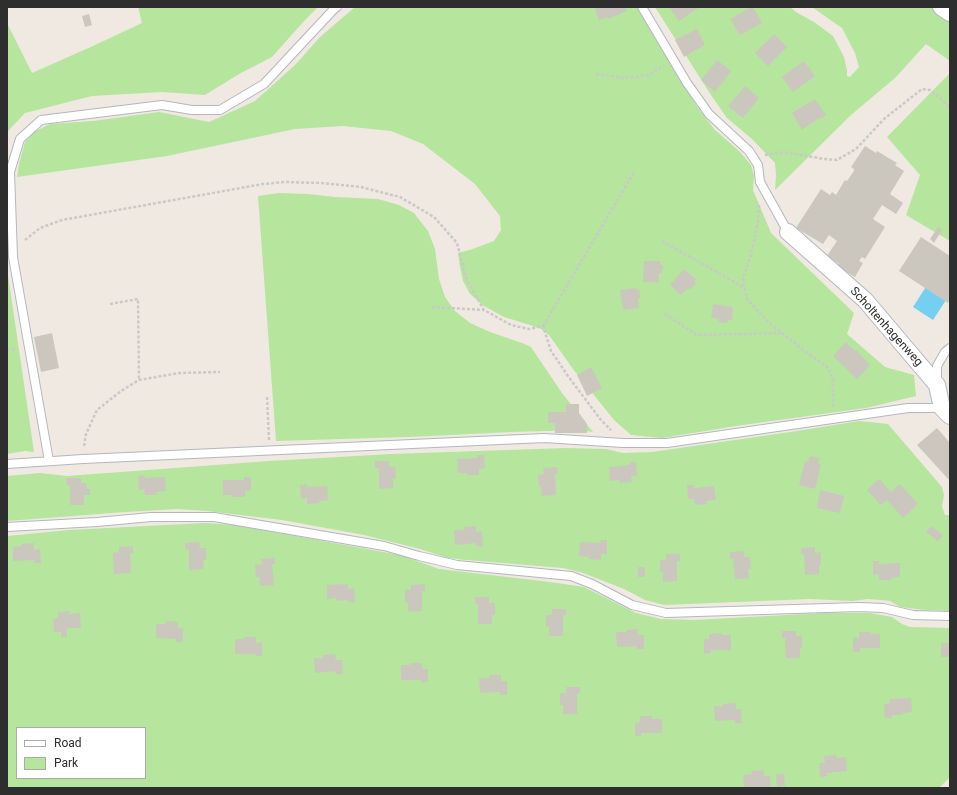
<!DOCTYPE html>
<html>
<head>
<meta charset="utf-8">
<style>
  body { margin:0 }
  #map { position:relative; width:957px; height:795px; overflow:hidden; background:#efe9e1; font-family:Roboto,sans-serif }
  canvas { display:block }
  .frame { position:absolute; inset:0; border:8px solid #2e2e2e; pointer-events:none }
  .legend { position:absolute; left:16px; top:727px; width:130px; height:52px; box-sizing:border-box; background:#fff; border:1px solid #ababab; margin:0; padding:5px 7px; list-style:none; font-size:12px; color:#2e2e2e }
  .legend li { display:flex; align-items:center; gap:8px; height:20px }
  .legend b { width:20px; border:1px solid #ababab }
</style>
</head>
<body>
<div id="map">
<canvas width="957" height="795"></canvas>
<div class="frame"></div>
<ul class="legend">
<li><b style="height:5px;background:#fff"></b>Road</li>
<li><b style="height:11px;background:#b6e59e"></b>Park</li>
</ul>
</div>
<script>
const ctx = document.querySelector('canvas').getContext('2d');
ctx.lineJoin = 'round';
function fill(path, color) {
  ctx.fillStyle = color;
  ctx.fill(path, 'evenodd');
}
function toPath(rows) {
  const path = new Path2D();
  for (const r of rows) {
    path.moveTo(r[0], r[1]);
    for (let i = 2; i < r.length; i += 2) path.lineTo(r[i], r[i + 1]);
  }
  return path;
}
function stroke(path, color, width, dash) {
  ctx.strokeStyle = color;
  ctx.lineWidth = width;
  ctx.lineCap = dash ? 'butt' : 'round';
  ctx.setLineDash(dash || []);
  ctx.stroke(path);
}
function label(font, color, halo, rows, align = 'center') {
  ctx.font = font + ' Roboto,sans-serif';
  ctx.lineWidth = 3;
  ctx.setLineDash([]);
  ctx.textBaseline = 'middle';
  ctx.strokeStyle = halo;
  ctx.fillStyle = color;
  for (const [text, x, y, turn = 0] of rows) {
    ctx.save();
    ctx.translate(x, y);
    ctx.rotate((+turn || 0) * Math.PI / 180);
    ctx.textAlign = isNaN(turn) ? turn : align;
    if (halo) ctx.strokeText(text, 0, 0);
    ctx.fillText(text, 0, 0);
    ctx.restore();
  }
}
fill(toPath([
  [138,7,318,7,305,20,272,57,239,74,205,95,162,92,92,96,25,113,9,130,7,134,7,23,32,73,93,46,142,23],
  [355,7,637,7,696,105,714,129,740,152,751,165,754,176,753,190,771,233,854,313,847,334,885,367,914,375,916,396,866,408,736,426,662,438,631,435,614,420,573,369,549,335,541,329,530,325,504,317,484,306,470,294,463,281,460,267,458,253,470,250,494,241,501,230,500,216,475,184,423,144,391,131,343,126,295,129,167,156,17,177,19,164,25,142,34,132,50,124,93,121,159,112,209,122,255,101,296,64,320,37],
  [655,7,790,7,796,12,814,22,833,36,844,57,847,70,847,76,850,77,859,67,855,53,842,28,812,7,933,7,950,18,950,61,926,44,895,78,851,115,775,190,776,175,775,163,752,139,727,118,711,95],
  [950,73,950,241,906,215,920,175,887,137],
  [279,193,308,194,335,197,378,199,399,205,414,213,428,231,435,249,439,279,445,297,455,311,470,323,490,332,522,343,531,347,562,393,593,432,579,430,511,432,408,437,276,441,258,196],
  [7,268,34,452,25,451,7,454],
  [859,421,888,424,942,487,944,495,942,506,945,515,950,515,950,611,925,610,900,607,890,601,881,600,868,599,852,601,810,599,664,605,645,600,624,589,583,573,563,568,466,560,448,558,420,549,364,535,282,520,207,511,177,509,126,512,7,521,7,476,40,473,67,476,269,461,391,454,566,448,606,449,623,453,652,452,797,431],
  [205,523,235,525,400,555,439,569,550,582,584,587,636,613,661,619,694,620,824,613,870,613,892,617,902,624,910,627,950,628,950,777,939,788,7,788,7,536,69,530],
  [17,728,145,728,145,778,17,778]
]), '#b6e59e');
fill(toPath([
  [938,268,950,294,933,320,913,307]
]), '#75cff0');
fill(toPath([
  [594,7,625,7,627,11,608,19,607,17,599,20],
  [669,7,700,7,679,21],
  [751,7,753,7,762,23,740,35,730,19],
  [89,14,92,25,85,27,82,16],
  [697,29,705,45,684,57,675,40],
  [774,34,787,47,768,66,755,53],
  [717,60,731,71,715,92,701,80],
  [804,61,815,76,793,92,782,77],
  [745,86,759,98,743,118,728,106],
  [815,99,826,115,820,119,819,118,802,130,792,113],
  [865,146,876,153,877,151,897,163,895,165,904,171,890,194,903,203,896,214,882,205,873,219,885,227,865,259,862,257,859,261,863,263,855,277,837,266,839,264,827,256,837,241,829,235,823,244,796,228,821,189,830,195,832,192,836,195,845,180,847,181,854,171,854,169,851,167],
  [938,227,942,230,934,243,930,239],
  [921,237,950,256,950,299,948,303,899,271],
  [644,261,660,261,660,265,663,265,662,274,659,273,659,282,643,282],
  [684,269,696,279,694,281,696,283,690,290,688,288,681,295,670,285],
  [636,288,636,290,639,289,640,298,638,299,639,308,623,310,620,290],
  [713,304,733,307,732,320,728,320,727,323,718,322,719,319,711,317],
  [52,333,59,368,41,372,34,337],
  [846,342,855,351,856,350,870,365,857,379,833,356],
  [591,367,602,388,587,396,577,375],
  [566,404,579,404,579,413,587,424,587,433,555,433,555,423,548,423,548,412,566,412],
  [937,428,950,443,950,481,917,445],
  [477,455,484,455,485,468,479,469,479,475,467,475,467,473,458,473,457,459,477,458],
  [810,456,820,458,818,464,821,465,815,489,799,485,805,461,808,461],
  [375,461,389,461,389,467,395,467,396,479,393,479,393,488,379,489,379,468,375,468],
  [630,462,636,462,637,476,631,476,632,482,620,483,619,480,610,481,609,467,630,465],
  [557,467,558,474,555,474,556,495,542,496,541,487,539,487,538,475,544,474,543,468],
  [144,475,145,478,165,477,166,491,157,492,157,495,145,495,144,489,139,490,138,476],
  [244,477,251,477,251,491,245,491,245,497,233,497,233,495,223,495,223,480,244,480],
  [66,478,81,478,81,483,86,483,87,489,90,489,90,495,84,495,84,505,70,505,70,485,67,485],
  [879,479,891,492,900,484,918,504,903,518,887,500,881,505,867,490],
  [307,484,307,487,327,486,328,500,319,501,319,503,307,504,307,498,301,499,300,485],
  [687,485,694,485,694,488,714,486,716,500,706,501,707,504,695,505,694,499,688,499],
  [820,490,844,496,840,513,817,508],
  [476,526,476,532,482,531,483,546,476,546,476,543,455,545,454,530,464,530,464,527],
  [931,526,943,535,938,541,926,532],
  [601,540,607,540,607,554,601,554,601,560,589,559,589,557,579,556,580,542,600,543],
  [199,542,200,548,206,548,206,560,203,560,204,569,189,570,189,549,186,550,185,543],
  [34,543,34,550,40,549,41,563,34,563,34,560,13,561,13,547,22,546,22,544],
  [133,546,133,553,130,553,131,573,114,574,113,553,119,552,119,547],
  [815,547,815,553,821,552,821,565,819,565,819,574,805,575,804,554,801,554,801,548],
  [744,551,744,557,750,557,751,569,748,569,749,578,735,579,733,559,730,559,730,552],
  [666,554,680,554,680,561,677,561,677,581,663,582,663,572,660,572,660,560,666,560],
  [275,558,275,564,272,564,274,585,260,586,259,577,256,577,255,565,262,564,261,559],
  [873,561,879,561,879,564,900,563,900,577,891,578,891,580,879,580,879,574,873,575],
  [638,567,645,567,645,577,638,577],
  [348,584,348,589,354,588,355,602,348,602,348,600,337,601,336,598,327,599,327,585],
  [425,584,425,591,422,591,422,611,408,612,408,602,405,602,405,590,411,590,411,585],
  [475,597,489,597,489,603,495,603,495,615,492,615,492,624,478,624,478,604,475,604],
  [552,609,566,609,566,615,563,615,563,636,549,636,549,627,546,627,546,615,552,615],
  [70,611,70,614,80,613,81,628,67,628,67,637,61,637,61,632,54,632,53,619,58,618,58,612],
  [166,621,178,622,178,628,183,628,183,642,176,642,176,639,156,638,156,624,166,624],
  [638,629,638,635,644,635,644,649,637,649,637,646,617,647,616,632,626,632,626,630],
  [782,631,796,631,796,636,802,636,802,648,800,648,800,658,786,658,785,638,782,638],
  [859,632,871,632,871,634,880,634,880,648,860,648,860,652,853,652,853,638,859,638],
  [721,633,722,635,731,635,731,650,711,650,711,653,704,654,704,639,709,639,709,634],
  [244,637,256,637,256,643,262,642,262,656,256,656,255,654,235,654,235,639,244,639],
  [941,643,950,643,950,657,941,657],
  [335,654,336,660,342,660,343,674,336,674,336,671,315,673,314,658,323,658,323,655],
  [410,663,422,663,422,669,428,669,428,682,421,682,421,680,401,680,401,665,410,665],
  [489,675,501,675,501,681,507,681,507,695,500,695,500,692,480,693,479,678,489,678],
  [566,687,580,687,580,693,577,693,577,714,563,714,563,705,560,705,560,693,566,693],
  [911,698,912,712,903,713,903,715,892,715,892,718,885,718,884,704,890,703,890,699],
  [736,703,736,709,741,709,742,723,735,723,735,720,715,721,714,706,723,706,723,704],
  [640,716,652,716,652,719,662,719,662,733,641,733,641,736,635,736,635,723,640,722],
  [836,755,837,758,846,757,847,771,827,773,827,776,820,777,819,763,825,763,824,756],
  [764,770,764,776,770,776,771,788,764,788,764,787,744,788,743,775,752,774,752,771],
  [776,774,784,774,785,786,777,787]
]), '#cbc7bf');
const lane = toPath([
  [642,7,687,83,709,114,749,151,758,165,760,182,788,232],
  [937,384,937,366,945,352,950,348],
  [49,461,13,257,10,172,20,139,41,120,162,105,192,110,220,110,264,84,334,9,337,7],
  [7,464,83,459,544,438,623,443,667,443,908,408,942,408],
  [7,527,97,522,151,517,214,517,384,546,419,556,457,565,571,576,592,584,632,605,666,613,859,607,883,608,913,615,950,616]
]);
const street = toPath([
  [941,7,950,13],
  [788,232,865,300,937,385,942,408,950,416]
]);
stroke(lane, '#b4b7c1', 10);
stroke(street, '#b4b7c1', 18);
stroke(toPath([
  [596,74,624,78,648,75,664,66],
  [765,155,784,152,824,159,837,160,856,149,884,119,922,89,930,90,941,99,950,108],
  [759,205,758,221,751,255,743,279,747,299,768,322,806,352,827,367,833,378,833,407],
  [25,240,40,228,62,220,263,184,285,182,321,183,361,187,400,197,434,217,457,243,466,278,484,310,511,325,529,329,543,326,551,351,568,376,601,420,611,430],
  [662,241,745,288],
  [110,304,138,299,139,380],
  [432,307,484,310],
  [665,314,697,335,781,333],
  [543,326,634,172],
  [7,350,16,349],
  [267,397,269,440],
  [84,446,86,434,97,410,121,391,139,380,179,373,220,372]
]), '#c9c9c9', 2.5, [3, 2]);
stroke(lane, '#fff', 8);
stroke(street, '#fff', 16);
label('12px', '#2e2e2e', '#fff', [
  ["Scholtenhagenweg",886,327,48]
]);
</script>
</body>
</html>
